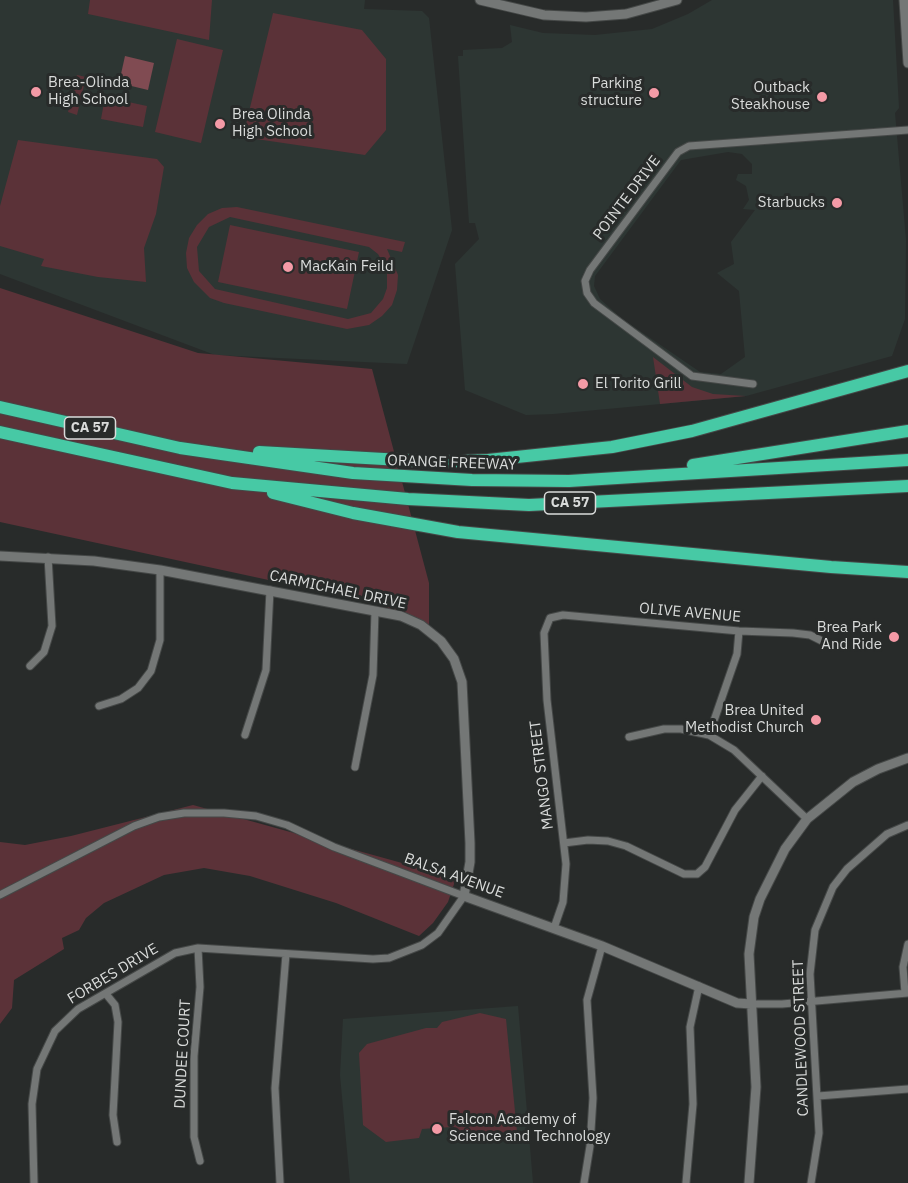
<!DOCTYPE html>
<html>
<head>
<meta charset="utf-8">
<style>
  body { margin:0 }
  canvas { display:block; background:#282b2a }
</style>
</head>
<body>
<canvas width="908" height="1183"></canvas>
<script>
const ctx = document.querySelector('canvas').getContext('2d');
ctx.lineJoin = 'round';
function fill(path, color) {
  ctx.fillStyle = color;
  ctx.fill(path, 'evenodd');
}
function toPath(rows) {
  const path = new Path2D();
  for (const r of rows) {
    path.moveTo(r[0], r[1]);
    for (let i = 2; i < r.length; i += 2) path.lineTo(r[i], r[i + 1]);
  }
  return path;
}
function stroke(path, color, width, dash) {
  ctx.strokeStyle = color;
  ctx.lineWidth = width;
  ctx.lineCap = dash ? 'butt' : 'round';
  ctx.setLineDash(dash || []);
  ctx.stroke(path);
}
function label(font, color, halo, rows, align = 'center') {
  ctx.font = font + ' "IBM Plex Sans",sans-serif';
  ctx.lineWidth = 6;
  ctx.setLineDash([]);
  ctx.textBaseline = 'middle';
  ctx.strokeStyle = halo;
  ctx.fillStyle = color;
  for (const [text, x, y, turn = 0] of rows) {
    ctx.save();
    ctx.translate(x, y);
    ctx.rotate((+turn || 0) * Math.PI / 180);
    ctx.textAlign = isNaN(turn) ? turn : align;
    if (halo) ctx.strokeText(text, 0, 0);
    ctx.fillText(text, 0, 0);
    ctx.restore();
  }
}
fill(toPath([
  [0,0,365,0,364,9,422,11,429,18,452,230,407,364,215,355,0,274],
  [712,0,893,0,899,108,895,113,906,240,905,319,892,356,746,396,553,414,526,415,465,390,455,264,479,239,475,223,469,223,458,56,463,56,463,50,502,48,512,42,510,25,543,33,595,35,652,29,688,14],
  [728,152,742,154,752,164,752,174,738,174,736,180,746,186,749,200,743,209,755,210,731,242,734,264,717,273,739,291,745,357,721,374,700,372,621,318,600,299,594,286,595,276,681,160],
  [518,1006,533,1183,350,1183,340,1075,343,1019]
]), '#2d3633');
fill(toPath([
  [90,0,212,0,209,40,88,14],
  [273,13,362,30,386,59,386,130,365,155,256,139,248,135,246,124],
  [177,39,223,50,201,143,155,132],
  [77,75,86,77,77,115,68,112],
  [105,97,147,106,143,127,101,119],
  [18,140,157,159,164,167,156,214,144,248,146,282,98,277,41,266,44,259,0,246,0,206],
  [237,207,405,242,402,252,387,249,398,275,397,290,392,305,382,316,369,325,347,329,224,303,210,298,194,282,187,268,186,253,189,238,197,225,208,214,222,208],
  [230,217,369,247,378,254,387,270,387,288,383,299,371,313,348,319,215,289,199,271,197,247,209,227],
  [230,225,359,252,347,309,218,282],
  [0,288,198,353,372,369,429,583,429,634,375,603,0,522],
  [653,357,692,387,713,394,746,396,660,404],
  [193,805,456,878,448,902,433,923,419,936,336,903,250,876,204,868,164,875,104,903,86,918,79,930,62,938,64,949,14,980,12,1008,0,1024,0,842,25,845,71,836],
  [480,1013,506,1019,517,1132,454,1134,452,1127,422,1129,419,1138,386,1142,363,1125,359,1053,367,1044,426,1028,437,1028,442,1022]
]), '#5b3238');
fill(toPath([
  [125,56,154,63,148,90,119,83]
]), '#804b52');
const street = toPath([
  [753,384,692,376,594,303,587,293,585,281,590,270,678,152,689,146,908,130],
  [30,666,44,652,52,626,48,557],
  [99,706,121,699,138,688,151,671,160,640,160,570],
  [245,735,266,670,270,590],
  [709,735,737,654,739,631],
  [629,737,664,729,681,729,709,735,734,750,807,819],
  [355,767,373,675,375,611],
  [564,843,588,840,608,841,626,846,684,874,697,874,705,867,735,810,762,776],
  [0,895,134,826,159,817,184,813,224,813,256,816,287,825,334,847,464,896,438,933,422,945,389,958,373,959,198,948,175,953,78,1009,55,1031,37,1069,32,1104,34,1183],
  [554,928,563,902,566,864,547,700,544,633,550,618,563,615,739,631,793,633,810,635,826,643],
  [198,948,200,987,194,1056,194,1137,200,1161],
  [905,993,903,967,908,944],
  [106,994,115,1005,118,1022,113,1115,117,1142],
  [751,1004,782,1004,908,993],
  [818,1096,908,1089],
  [280,1183,275,1088,286,954],
  [584,1183,590,1146,593,1098,587,1000,602,946],
  [686,1183,693,1104,690,1027,699,986],
  [811,1183,819,1133,810,974,815,930,833,887,847,869,887,834,908,825]
]);
const secondary = toPath([
  [480,0,544,15,586,17,626,14,677,0],
  [904,0,908,63],
  [0,556,94,561,160,570,401,616,421,625,441,641,454,659,462,682,470,843,470,862,464,896,602,946,737,1003,751,1004],
  [749,1183,756,1087,749,954,754,917,760,899,785,849,807,819,853,782,878,769,908,758]
]);
const highway = toPath([
  [0,407,180,448,353,473,472,480,569,481,908,460],
  [0,432,232,483,408,499,529,505,908,486],
  [259,452,437,462,488,460,612,447,692,431,908,371],
  [693,465,908,431],
  [273,493,353,513,458,532,831,567,908,572]
]);
stroke(street, '#454847', 9);
stroke(secondary, '#454847', 11);
stroke(highway, '#454847', 14);
stroke(street, '#747776', 7);
stroke(secondary, '#747776', 9);
stroke(highway, '#47c9a5', 12);
for (const [x, y, r, color] of [
  [36,92,6,"#f49aa6"],
  [654,93,6,"#f49aa6"],
  [822,97,6,"#f49aa6"],
  [220,124,6,"#f49aa6"],
  [837,203,6,"#f49aa6"],
  [288,267,6,"#f49aa6"],
  [583,384,6,"#f49aa6"],
  [894,637,6,"#f49aa6"],
  [816,720,6,"#f49aa6"],
  [437,1129,6,"#f49aa6"]
]) {
  const dot = new Path2D();
  dot.arc(x, y, r, 0, 2 * Math.PI);
  ctx.fillStyle = color;
  ctx.fill(dot);
  stroke(dot, '#282b2a', 2);
}
for (const [x, y, w] of [
  [90,428,51],
  [570,503,51]
]) {
  const box = new Path2D();
  box.roundRect(x - w / 2, y - 11, w, 22, 4.5);
  ctx.fillStyle = '#282b2a';
  ctx.fill(box);
  stroke(box, '#d9dbda', 1.5);
}
label('bold 14px', '#d9dbda', null, [
  ["CA 57",90,428],
  ["CA 57",570,503]
]);
label('15px', '#d9dbda', '#282b2a', [
  ["Brea-Olinda",48,83],
  ["High School",48,100],
  ["Parking",642,84,"right"],
  ["structure",642,101,"right"],
  ["Outback",810,88,"right"],
  ["Steakhouse",810,105,"right"],
  ["Brea Olinda",232,115],
  ["High School",232,132],
  ["Starbucks",825,203,"right"],
  ["MacKain Feild",300,267],
  ["El Torito Grill",595,384],
  ["Brea Park",882,628,"right"],
  ["And Ride",882,645,"right"],
  ["Brea United",804,711,"right"],
  ["Methodist Church",804,728,"right"],
  ["Falcon Academy of",449,1120],
  ["Science and Technology",449,1137]
], 'left');
label('15px', '#d9dbda', '#282b2a', [
  ["POINTE DRIVE",627,198,-53],
  ["ORANGE FREEWAY",452,463,2],
  ["CARMICHAEL DRIVE",338,590,12],
  ["OLIVE AVENUE",690,613,5],
  ["MANGO STREET",542,775,-97],
  ["BALSA AVENUE",454,876,20],
  ["FORBES DRIVE",113,974,-31],
  ["CANDLEWOOD STREET",801,1038,-92],
  ["DUNDEE COURT",183,1054,-87]
]);
</script>
</body>
</html>
